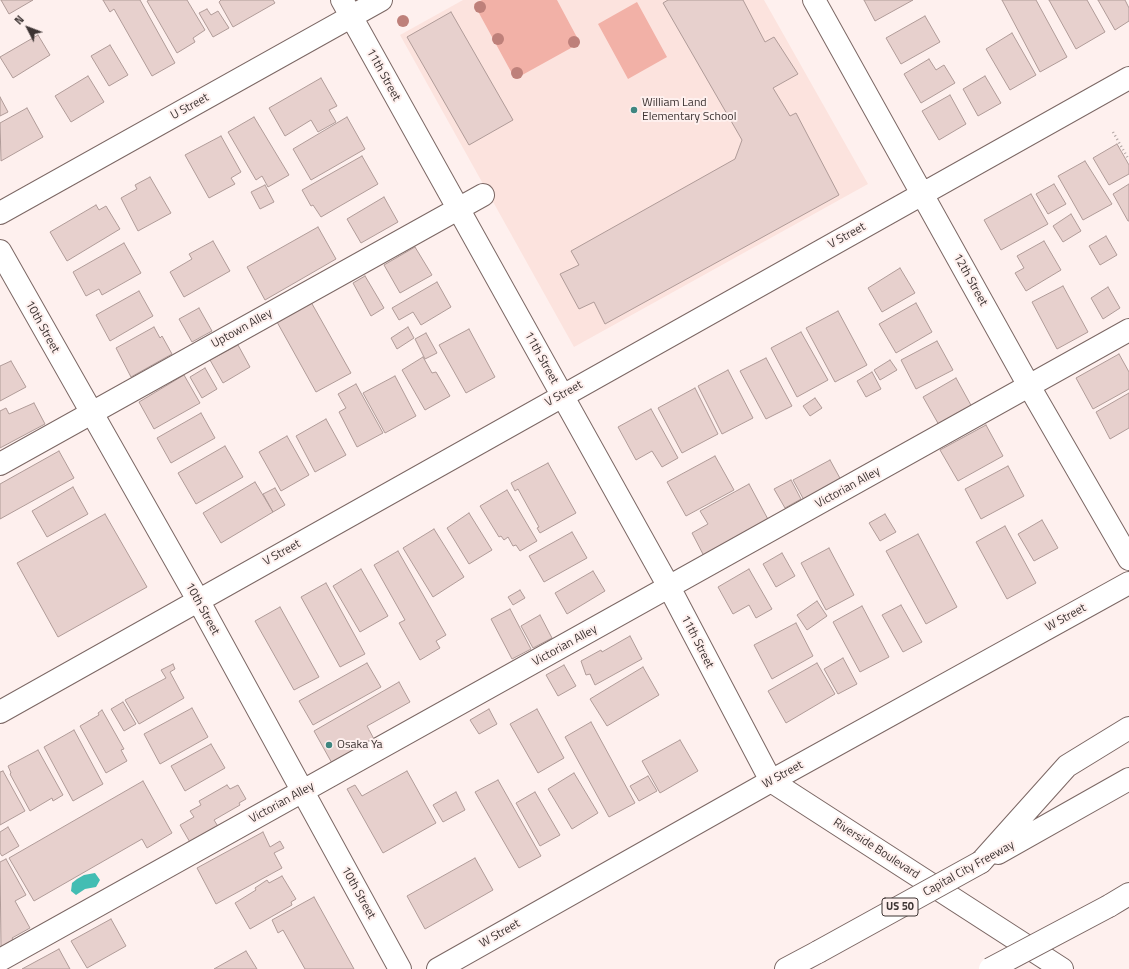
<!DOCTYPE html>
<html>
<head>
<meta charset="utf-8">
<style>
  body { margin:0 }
  #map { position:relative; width:1129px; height:969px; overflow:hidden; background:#fef0ee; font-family:"Titillium Web",sans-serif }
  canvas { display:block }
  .north { position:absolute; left:8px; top:8px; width:40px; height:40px; -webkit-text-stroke:3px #fef0ee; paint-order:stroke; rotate:312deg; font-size:11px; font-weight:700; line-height:16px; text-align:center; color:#3d3433 }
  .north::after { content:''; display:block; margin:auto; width:14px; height:18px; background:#3d3433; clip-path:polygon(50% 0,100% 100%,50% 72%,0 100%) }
</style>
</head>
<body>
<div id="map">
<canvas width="1129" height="969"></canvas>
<div class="north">N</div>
</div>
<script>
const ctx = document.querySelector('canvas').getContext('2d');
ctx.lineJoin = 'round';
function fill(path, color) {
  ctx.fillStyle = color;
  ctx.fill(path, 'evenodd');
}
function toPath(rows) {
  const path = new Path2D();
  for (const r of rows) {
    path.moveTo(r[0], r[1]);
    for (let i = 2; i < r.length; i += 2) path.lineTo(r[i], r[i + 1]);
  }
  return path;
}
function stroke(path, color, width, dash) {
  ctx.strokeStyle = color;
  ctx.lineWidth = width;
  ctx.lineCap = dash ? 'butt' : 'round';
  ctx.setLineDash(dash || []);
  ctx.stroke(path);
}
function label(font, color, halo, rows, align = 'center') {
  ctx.font = font + ' "Titillium Web",sans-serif';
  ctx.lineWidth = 4;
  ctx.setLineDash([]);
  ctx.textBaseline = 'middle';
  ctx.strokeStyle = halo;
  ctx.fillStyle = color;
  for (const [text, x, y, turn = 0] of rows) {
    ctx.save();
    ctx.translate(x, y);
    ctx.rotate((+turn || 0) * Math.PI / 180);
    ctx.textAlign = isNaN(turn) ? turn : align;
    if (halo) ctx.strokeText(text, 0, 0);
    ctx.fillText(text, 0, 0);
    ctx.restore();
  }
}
fill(toPath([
  [463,0,764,0,868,184,574,347,400,35]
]), '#fce3de');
fill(toPath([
  [482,0,557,0,580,43,515,79,474,4],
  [637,2,667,57,628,79,598,24]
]), '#f2b1a7');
fill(toPath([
  [95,873,100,880,96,887,85,889,76,895,71,891,72,883,77,879,84,875]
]), '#43bdb3');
const building = toPath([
  [1,0,33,0,9,14,1,0],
  [103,0,140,0,175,63,152,76,114,9,110,12,103,0],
  [149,0,187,0,205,30,193,38,195,42,177,53,147,1,149,0],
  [221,0,273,0,275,3,233,27,219,2,221,0],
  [668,0,743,0,765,42,774,37,798,74,773,88,790,116,796,113,839,195,605,324,594,302,579,309,560,274,579,265,571,251,735,159,742,140,663,3,668,0],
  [864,0,913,0,875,21,864,0],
  [1002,0,1036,0,1067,57,1040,72,1002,0],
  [1049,0,1087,0,1105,32,1076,49,1049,0],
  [1098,0,1125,0,1129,8,1129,21,1115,30,1098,0],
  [207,9,211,15,218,11,229,28,213,37,199,13,207,9],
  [451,12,513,120,469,145,407,37,451,12],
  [925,16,940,42,901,64,886,38,925,16],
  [1012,33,1036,75,1010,90,986,49,1012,33],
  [38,35,50,55,13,78,0,57,38,35],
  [110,45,128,75,109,86,91,56,110,45],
  [929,59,936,70,944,65,955,83,921,103,904,74,929,59],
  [88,76,104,102,71,122,55,96,88,76],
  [985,76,1001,103,978,116,963,89,985,76],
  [321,78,337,106,329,110,336,122,318,132,311,120,285,136,269,108,321,78],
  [950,95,966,124,939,140,922,111,950,95],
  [0,97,8,112,0,116,0,97],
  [27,108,43,137,1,161,0,123,27,108],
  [254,117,289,175,268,187,262,176,256,180,228,132,254,117],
  [347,117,365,149,311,180,293,149,347,117],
  [221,136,241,172,231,178,235,184,209,198,185,155,221,136],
  [1117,144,1129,165,1129,174,1109,185,1093,158,1117,144],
  [362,156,378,184,321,217,313,205,311,206,302,190,362,156],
  [1085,161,1112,204,1083,220,1058,176,1085,161],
  [150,177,171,213,138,231,121,198,137,189,135,185,150,177],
  [1054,184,1066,204,1048,214,1036,194,1054,184],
  [1129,184,1129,221,1128,221,1113,194,1129,184],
  [265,185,274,202,260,209,251,192,265,185],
  [1031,194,1048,224,1001,250,984,220,1031,194],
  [384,197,398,222,361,243,347,219,384,197],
  [96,205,99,210,106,206,120,229,67,261,50,232,96,205],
  [1071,214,1081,231,1063,242,1053,226,1071,214],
  [318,227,336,259,265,300,247,267,318,227],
  [1106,236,1117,255,1100,265,1089,246,1106,236],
  [213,241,230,271,184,297,170,272,192,259,189,254,213,241],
  [1044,241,1061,270,1026,291,1015,273,1024,268,1017,256,1044,241],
  [124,243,141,273,102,295,99,289,86,296,73,272,124,243],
  [415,247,432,275,400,293,384,265,415,247],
  [900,268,915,293,882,312,868,288,900,268],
  [365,276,384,308,371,316,353,283,365,276],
  [437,282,451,307,421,325,413,312,399,320,392,308,437,282],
  [1063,286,1088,332,1057,349,1032,302,1063,286],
  [1108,287,1120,308,1103,319,1091,298,1108,287],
  [139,291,153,316,110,341,96,315,139,291],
  [311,302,351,373,316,392,277,322,311,302],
  [916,303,932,332,896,353,879,324,916,303],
  [199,308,212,331,192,342,179,319,199,308],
  [838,311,867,365,835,382,806,328,838,311],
  [154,327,160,338,162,336,172,354,131,377,116,348,154,327],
  [408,327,414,338,397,349,391,338,408,327],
  [469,329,495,377,466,393,439,345,469,329],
  [801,332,828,380,797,397,771,348,801,332],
  [426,333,437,353,425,359,415,339,426,333],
  [937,341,953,370,916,389,901,360,937,341],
  [238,345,250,367,223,383,210,360,238,345],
  [1119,354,1129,372,1129,389,1093,409,1076,378,1119,354],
  [423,357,432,373,436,372,450,396,425,410,402,370,423,357],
  [766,358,792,406,766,419,740,371,766,358],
  [890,360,897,370,880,380,874,370,890,360],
  [11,361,26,387,0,401,0,366,11,361],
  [205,368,217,389,202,398,190,377,205,368],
  [728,370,753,418,722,434,698,386,728,370],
  [872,372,881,389,866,397,857,381,872,372],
  [184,375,200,403,154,429,139,402,184,375],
  [395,376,416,416,385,433,363,393,395,376],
  [956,378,972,407,939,425,923,397,956,378],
  [356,384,383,433,357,447,339,412,346,408,338,394,356,384],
  [695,388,718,434,682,453,658,408,695,388],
  [1129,393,1129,428,1110,439,1096,412,1129,393],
  [815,398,822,408,810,416,803,406,815,398],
  [34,403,45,424,0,448,0,411,6,408,9,414,34,403],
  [651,409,678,458,662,467,652,451,636,460,618,427,651,409],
  [201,413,215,438,171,463,157,438,201,413],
  [326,419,346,455,315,472,296,436,326,419],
  [986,425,1003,456,958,481,940,450,986,425],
  [287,436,309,475,281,491,259,452,287,436],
  [225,446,243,477,196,504,178,473,225,446],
  [59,451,74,478,0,519,0,484,59,451],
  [715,456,734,490,686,516,667,482,715,456],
  [830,460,841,480,804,500,793,480,830,460],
  [548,463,576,513,540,533,537,528,539,527,518,489,515,491,511,483,548,463],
  [1008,466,1024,496,981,519,965,489,1008,466],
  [791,480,801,499,785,508,774,489,791,480],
  [255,482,273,512,221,543,203,513,255,482],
  [749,484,770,523,705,558,692,533,708,524,700,511,749,484],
  [73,487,88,514,47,537,32,511,73,487],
  [275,488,285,505,273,512,263,494,275,488],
  [507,490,537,541,520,551,516,545,513,546,508,537,504,540,501,536,499,537,480,506,507,490],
  [469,513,492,550,469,564,447,528,469,513],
  [105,514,147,587,58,637,17,563,105,514],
  [885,514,896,532,880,541,869,523,885,514],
  [1042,520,1058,548,1034,561,1018,534,1042,520],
  [1005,526,1036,583,1007,599,976,542,1005,526],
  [434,529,464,577,433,597,403,548,434,529],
  [572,532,587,558,544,582,529,556,572,532],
  [918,534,957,607,926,624,886,551,918,534],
  [829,548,854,595,826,610,801,563,829,548],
  [398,551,446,635,436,641,440,648,420,660,399,623,405,620,374,565,398,551],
  [782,553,795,576,776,587,763,564,782,553],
  [361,569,388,616,360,632,333,586,361,569],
  [749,569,772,609,756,618,749,605,733,614,718,587,749,569],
  [593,571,605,591,567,614,555,593,593,571],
  [326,583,365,654,340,667,301,597,326,583],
  [520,590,525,598,513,605,508,597,520,590],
  [817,601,827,616,807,630,797,615,817,601],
  [901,605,922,642,903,652,882,615,901,605],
  [862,606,889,657,860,672,833,622,862,606],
  [280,607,319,677,294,690,255,621,280,607],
  [510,609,531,649,512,659,491,619,510,609],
  [540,615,552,638,533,648,521,626,540,615],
  [796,623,813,656,772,679,754,645,796,623],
  [630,636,642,659,595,685,590,674,586,675,581,661,601,650,602,652,630,636],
  [843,658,857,684,838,694,824,669,843,658],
  [367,663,381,687,313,725,299,701,367,663],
  [817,663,835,694,786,723,768,691,817,663],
  [173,664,175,669,170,672,184,698,139,724,125,700,166,678,161,670,173,664],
  [564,665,576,686,558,696,546,675,564,665],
  [643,667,659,695,607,726,590,699,643,667],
  [399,682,410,702,367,726,375,741,333,765,314,731,399,682],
  [123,702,136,724,124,731,111,709,123,702],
  [192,708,208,737,160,764,144,734,192,708],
  [489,709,497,724,479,734,470,720,489,709],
  [537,709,564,758,538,773,510,724,537,709],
  [102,710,124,749,121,750,127,761,106,773,80,726,99,715,98,713,102,710],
  [591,722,635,803,609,817,565,737,591,722],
  [74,730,103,784,73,801,44,747,74,730],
  [680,740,698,771,660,793,642,761,680,740],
  [211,744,225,768,185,791,171,766,211,744],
  [38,750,63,795,53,801,52,798,30,811,10,774,11,773,8,766,38,750],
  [3,771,25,811,0,825,0,772,3,771],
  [407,771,436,823,383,853,347,789,355,785,362,796,407,771],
  [574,773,598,813,572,829,548,789,574,773],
  [648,776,657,791,639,801,630,786,648,776],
  [498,780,541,856,519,868,475,792,498,780],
  [143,781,172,833,147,848,142,839,34,901,9,858,143,781],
  [227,785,230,789,238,785,246,799,239,803,240,805,214,820,219,828,191,844,180,825,194,817,190,811,201,805,199,801,227,785],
  [456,792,465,810,443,822,433,805,456,792],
  [535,792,560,835,540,846,516,803,535,792],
  [8,827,19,846,2,856,0,853,0,832,8,827],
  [263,832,270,847,280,841,284,848,274,853,282,868,216,904,197,868,263,832],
  [475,858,493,890,425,929,407,896,475,858],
  [6,859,26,895,15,901,30,928,12,938,14,941,1,948,0,862,6,859],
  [282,876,296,899,291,902,292,905,250,929,235,903,256,890,255,888,267,880,269,883,282,876],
  [314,897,354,969,305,969,283,930,278,933,272,920,314,897],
  [111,919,126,946,87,968,71,941,111,919],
  [59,949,70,969,22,969,59,949],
  [246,951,257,969,214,969,246,951]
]);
fill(building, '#e7d0cd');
stroke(building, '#b09b98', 1);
const minor = toPath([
  [342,0,669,587,771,781,1062,969],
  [814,0,1029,386,1129,559],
  [0,213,381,0],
  [0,251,198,600,400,969],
  [0,464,483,195],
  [0,712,1129,78],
  [0,960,1129,330]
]);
const major = toPath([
  [438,969,771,781,1129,583]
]);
const highway = toPath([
  [998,853,1129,779],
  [981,862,1067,766,1129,728],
  [1109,906,1129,894],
  [786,969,818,952]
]);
stroke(minor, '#7b6764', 24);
stroke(major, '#7b6764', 24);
stroke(highway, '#7b6764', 24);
stroke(toPath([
  [1113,132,1129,160]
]), '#b1a5a3', 2.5, [1, 3]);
stroke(minor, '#fff', 22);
stroke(major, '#fff', 22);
stroke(highway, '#fff', 22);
const highwayBridge = toPath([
  [818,952,981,862],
  [990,969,1109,906]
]);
stroke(highwayBridge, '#7b6764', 24, []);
stroke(highwayBridge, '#fff', 22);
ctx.fillStyle = '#be807a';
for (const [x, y] of [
  [480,7],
  [403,21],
  [498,39],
  [574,42],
  [517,73]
]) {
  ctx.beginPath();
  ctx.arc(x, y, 6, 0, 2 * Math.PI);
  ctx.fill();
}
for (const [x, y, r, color] of [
  [634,110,4,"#3f8680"],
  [329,745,4,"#3f8680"]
]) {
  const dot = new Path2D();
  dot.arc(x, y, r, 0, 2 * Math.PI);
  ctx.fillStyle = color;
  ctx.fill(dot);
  stroke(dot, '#fef0ee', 1.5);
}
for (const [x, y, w] of [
  [900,907,36]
]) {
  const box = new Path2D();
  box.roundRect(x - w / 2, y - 9, w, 18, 3);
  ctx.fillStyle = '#fef0ee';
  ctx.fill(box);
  stroke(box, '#3d3433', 1);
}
label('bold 11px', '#3d3433', null, [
  ["US 50",900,907]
]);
label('12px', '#3d3433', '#fef0ee', [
  ["11th Street",383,75,61],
  ["U Street",190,107,-29],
  ["V Street",847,236,-29],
  ["12th Street",970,280,61],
  ["10th Street",42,327,61],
  ["Uptown Alley",242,329,-29],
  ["11th Street",541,358,61],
  ["V Street",564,394,-29],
  ["Victorian Alley",848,488,-29],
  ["V Street",282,553,-29],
  ["10th Street",202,609,61],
  ["W Street",1066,618,-29],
  ["11th Street",697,642,63],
  ["Victorian Alley",565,646,-29],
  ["W Street",783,775,-29],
  ["Victorian Alley",282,803,-29],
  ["Riverside Boulevard",876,849,33],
  ["Capital City Freeway",969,869,-29],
  ["10th Street",358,893,61],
  ["W Street",500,934,-30]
]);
label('12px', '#3d3433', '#fef0ee', [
  ["William Land",642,103],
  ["Elementary School",642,117],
  ["Osaka Ya",337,745]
], 'left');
</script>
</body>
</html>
